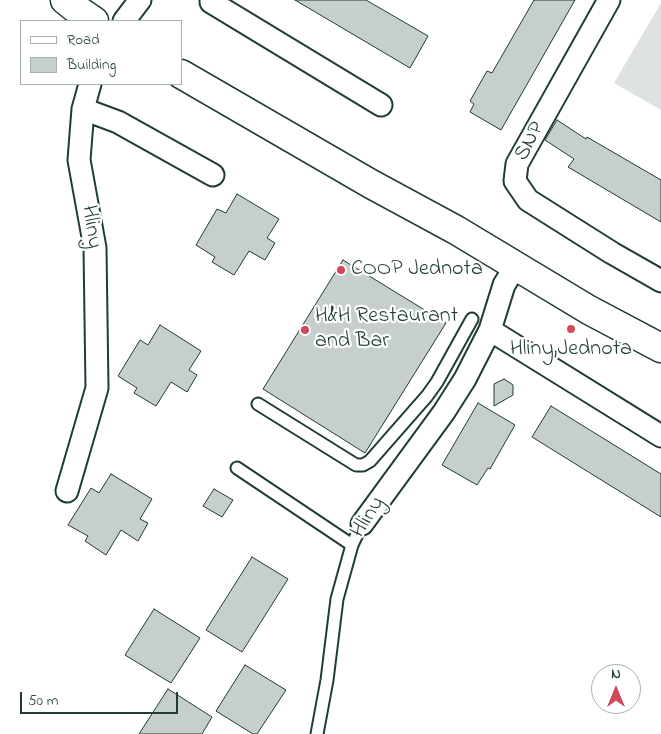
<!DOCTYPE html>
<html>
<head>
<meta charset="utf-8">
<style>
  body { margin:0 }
  #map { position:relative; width:661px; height:734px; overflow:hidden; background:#fff; font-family:"Indie Flower",sans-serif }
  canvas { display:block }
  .legend { position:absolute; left:20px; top:20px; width:162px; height:65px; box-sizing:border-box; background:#fff; border:1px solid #a5b1ae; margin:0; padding:6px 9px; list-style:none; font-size:15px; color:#1f3d34 }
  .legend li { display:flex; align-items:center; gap:10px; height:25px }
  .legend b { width:25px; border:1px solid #a5b1ae }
  .north { position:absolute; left:591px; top:664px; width:50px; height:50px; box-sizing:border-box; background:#fff; border:1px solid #a5b1ae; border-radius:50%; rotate:0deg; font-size:14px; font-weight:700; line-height:20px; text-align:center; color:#1f3d34 }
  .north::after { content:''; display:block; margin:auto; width:18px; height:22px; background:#d1495b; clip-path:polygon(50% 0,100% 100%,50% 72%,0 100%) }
  .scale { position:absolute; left:20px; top:692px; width:158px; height:22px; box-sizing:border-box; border:2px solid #1f3d34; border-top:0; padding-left:6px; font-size:15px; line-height:18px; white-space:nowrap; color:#1f3d34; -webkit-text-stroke:4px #fff; paint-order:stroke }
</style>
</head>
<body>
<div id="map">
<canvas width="661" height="734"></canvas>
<ul class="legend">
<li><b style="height:6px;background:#fff"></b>Road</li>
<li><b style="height:14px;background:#c7cfcc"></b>Building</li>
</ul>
<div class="north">N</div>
<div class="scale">50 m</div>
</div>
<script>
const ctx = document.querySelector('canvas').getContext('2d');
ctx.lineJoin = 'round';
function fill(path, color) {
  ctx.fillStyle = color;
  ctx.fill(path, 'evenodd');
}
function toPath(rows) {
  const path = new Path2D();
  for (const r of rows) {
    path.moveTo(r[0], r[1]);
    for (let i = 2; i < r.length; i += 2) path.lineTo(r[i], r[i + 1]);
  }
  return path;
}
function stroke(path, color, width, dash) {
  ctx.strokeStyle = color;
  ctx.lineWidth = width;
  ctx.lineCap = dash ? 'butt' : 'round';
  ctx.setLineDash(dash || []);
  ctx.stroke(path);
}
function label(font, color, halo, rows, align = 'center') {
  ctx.font = font + ' "Indie Flower",sans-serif';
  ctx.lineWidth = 4.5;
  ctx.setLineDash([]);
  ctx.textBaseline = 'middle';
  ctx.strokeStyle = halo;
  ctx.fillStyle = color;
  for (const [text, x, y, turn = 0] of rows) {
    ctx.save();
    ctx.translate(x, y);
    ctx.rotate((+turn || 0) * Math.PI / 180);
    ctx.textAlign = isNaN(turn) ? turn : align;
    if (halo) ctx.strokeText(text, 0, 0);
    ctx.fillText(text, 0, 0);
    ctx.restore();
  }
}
fill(toPath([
  [661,3,661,110,614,83]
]), '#dee3e2');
const building = toPath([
  [295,0,366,0,428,36,410,68,295,0],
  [534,0,575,0,501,130,470,112,474,104,470,101,487,71,492,73,534,0],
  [557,120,586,139,587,137,661,180,661,222,568,167,574,159,545,140,557,120],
  [237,194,279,219,267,238,275,243,265,260,249,251,234,275,212,262,215,257,196,245,217,209,226,213,237,194],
  [343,260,446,323,365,453,263,389,343,260],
  [160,325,201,351,189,370,197,375,187,392,171,382,156,406,134,393,137,388,118,376,140,340,148,345,160,325],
  [504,379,513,385,513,395,494,406,494,384,504,379],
  [478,403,515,425,490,469,488,468,477,485,442,465,478,403],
  [551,406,661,474,661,517,532,437,551,406],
  [111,474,152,499,140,519,148,523,138,541,121,530,106,555,85,541,88,536,68,525,91,488,99,493,111,474],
  [214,489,233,500,222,517,203,506,214,489],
  [252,557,288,579,242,652,206,630,252,557],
  [154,609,200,638,171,683,125,655,154,609],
  [245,665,286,690,257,734,253,734,216,711,245,665],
  [168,689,212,717,202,734,139,734,168,689]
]);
fill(building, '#c7cfcc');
stroke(building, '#1f3d34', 1);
const service = toPath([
  [258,404,356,465,363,465,370,461,427,396,437,382,472,319],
  [237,468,352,545],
  [317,734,327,680,337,599,352,545,362,524]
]);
const minor = toPath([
  [211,0,211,2,381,105],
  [609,0,517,164,515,181,528,200,612,253,661,281],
  [124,21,140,0],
  [83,109,118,122,213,175],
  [516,265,504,285,490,330,661,436],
  [67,491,97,388,95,248,79,160,83,109,90,84],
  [362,524,444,412,465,379,490,330]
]);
const secondary = toPath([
  [65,0,75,8,94,21],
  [181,74,371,184,456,230,589,310,661,348]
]);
stroke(service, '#1f3d34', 15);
stroke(minor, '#1f3d34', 25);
stroke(secondary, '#1f3d34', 31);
stroke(service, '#fff', 11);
stroke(minor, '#fff', 21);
stroke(secondary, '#fff', 28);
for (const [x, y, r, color] of [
  [341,270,5,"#d1495b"],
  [571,329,5,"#d1495b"],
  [305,330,5,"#d1495b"]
]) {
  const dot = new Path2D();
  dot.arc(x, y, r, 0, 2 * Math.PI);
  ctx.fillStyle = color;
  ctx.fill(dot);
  stroke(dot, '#fff', 2);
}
label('22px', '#1f3d34', '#fff', [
  ["SNP",531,142,-62],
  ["Hliny",90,227,82],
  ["Hliny",369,518,-58]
]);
label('22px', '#1f3d34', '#fff', [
  ["COOP Jednota",351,270],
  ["H&H Restaurant",315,317],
  ["and Bar",315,342],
  ["Hliny,Jednota",571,350,"center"]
], 'left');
</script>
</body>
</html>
